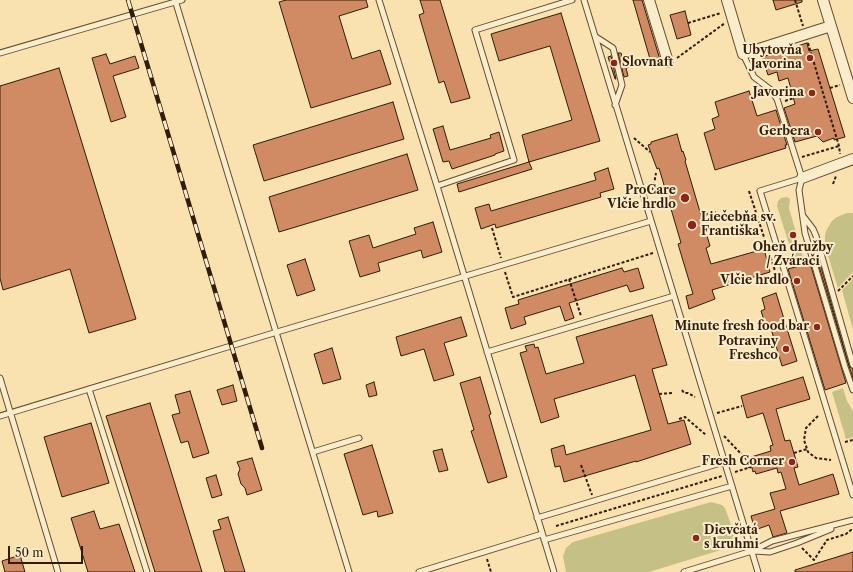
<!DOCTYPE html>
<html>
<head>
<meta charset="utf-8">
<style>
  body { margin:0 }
  #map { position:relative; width:853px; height:572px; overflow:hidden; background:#f9e1b0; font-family:"Libre Caslon Text",serif }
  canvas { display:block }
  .scale { position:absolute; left:8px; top:546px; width:75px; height:18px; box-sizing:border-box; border:2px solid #311c05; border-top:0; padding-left:5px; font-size:12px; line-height:14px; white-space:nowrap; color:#311c05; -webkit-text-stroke:3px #fbeccc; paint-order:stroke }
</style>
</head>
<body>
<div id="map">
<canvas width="853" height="572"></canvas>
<div class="scale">50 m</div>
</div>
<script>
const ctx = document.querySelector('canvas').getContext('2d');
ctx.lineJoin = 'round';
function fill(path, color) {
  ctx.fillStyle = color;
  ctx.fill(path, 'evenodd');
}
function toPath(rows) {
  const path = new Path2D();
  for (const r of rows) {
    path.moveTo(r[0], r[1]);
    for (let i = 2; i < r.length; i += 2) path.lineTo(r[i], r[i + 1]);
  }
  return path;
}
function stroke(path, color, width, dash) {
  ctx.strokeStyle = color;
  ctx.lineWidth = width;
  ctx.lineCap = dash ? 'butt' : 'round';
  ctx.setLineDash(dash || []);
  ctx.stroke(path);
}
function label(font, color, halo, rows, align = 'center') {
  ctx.font = font + ' "Libre Caslon Text",serif';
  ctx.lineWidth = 4;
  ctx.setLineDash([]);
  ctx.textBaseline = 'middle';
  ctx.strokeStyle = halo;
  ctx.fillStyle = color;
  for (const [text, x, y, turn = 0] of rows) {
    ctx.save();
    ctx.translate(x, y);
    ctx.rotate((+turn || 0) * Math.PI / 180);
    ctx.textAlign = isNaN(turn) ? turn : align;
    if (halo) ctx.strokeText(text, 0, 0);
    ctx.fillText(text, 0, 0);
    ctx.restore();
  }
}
fill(toPath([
  [787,197,790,199,789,208,804,261,795,263,777,206,778,201,781,198],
  [847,213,853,213,853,272,838,288,825,246,825,235,827,229,832,221,837,217],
  [853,279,853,330,842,290],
  [843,388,847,401,853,411,853,437,846,439,832,392],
  [711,502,722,505,725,508,734,533,733,539,727,547,724,549,649,572,566,572,563,556,566,548,573,542]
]), '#c5c186');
const building = toPath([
  [286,0,366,0,368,7,339,16,352,59,380,50,391,84,311,108,279,2,286,0],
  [420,0,440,0,470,98,451,103,444,81,439,83,419,15,424,13,420,0],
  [633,0,642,0,661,63,654,66,650,59,633,0],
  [773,0,802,0,802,2,776,10,773,0],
  [685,11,691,35,677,39,670,15,685,11],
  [561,13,600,141,529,162,522,135,572,120,550,46,499,61,491,34,561,13],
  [807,43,809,51,818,49,845,137,834,140,834,138,823,142,817,136,795,142,784,108,795,104,788,78,779,81,777,72,768,75,762,57,807,43],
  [618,53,621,53,623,59,631,57,634,66,626,68,628,76,624,77,618,53],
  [106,54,110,64,135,56,139,68,113,76,126,117,111,122,92,58,106,54],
  [611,56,616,79,615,79,608,57,611,56],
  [59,68,136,319,89,333,70,269,3,290,0,278,0,86,59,68],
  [749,91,757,116,776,110,787,145,785,145,786,148,715,170,704,133,715,129,712,119,719,116,715,102,749,91],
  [393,102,404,139,264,181,253,145,393,102],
  [443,126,450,150,491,138,490,135,499,132,504,151,495,154,495,155,452,169,449,161,443,162,433,129,443,126],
  [677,134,682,152,683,151,686,160,685,161,710,246,706,248,711,264,764,249,770,272,712,290,715,299,689,309,686,296,693,294,678,244,681,243,659,168,657,169,648,145,651,144,651,142,677,134],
  [407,154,418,190,279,232,269,197,407,154],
  [529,162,532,169,459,192,457,184,529,162],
  [608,168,614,189,600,193,601,197,496,228,495,224,481,229,475,208,489,204,491,211,596,180,594,173,608,168],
  [433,222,442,252,423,258,421,250,378,263,380,271,360,277,349,241,369,235,373,248,416,234,414,228,433,222],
  [305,259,315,290,297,296,287,265,305,259],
  [817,260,819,260,849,366,853,369,853,378,849,366,817,260],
  [810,263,846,383,825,390,788,269,810,263],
  [622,268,624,272,638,268,644,288,630,292,627,285,569,303,574,318,565,321,560,306,524,317,526,324,511,329,505,308,519,304,518,300,622,268],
  [776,293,797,361,782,366,769,322,765,323,761,311,765,309,762,298,776,293],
  [652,315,667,365,652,369,668,424,684,420,691,444,636,462,636,461,564,482,560,466,555,467,551,449,564,445,566,455,651,430,635,375,554,399,559,417,541,423,520,353,527,351,525,346,534,344,535,348,538,347,546,374,584,363,576,337,652,315],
  [461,317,467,336,444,343,454,375,434,381,424,349,401,356,396,337,461,317],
  [332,348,341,379,323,384,314,354,332,348],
  [480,377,491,414,489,415,507,477,488,483,471,431,474,430,460,383,480,377],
  [803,377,810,399,776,409,785,441,790,440,798,467,794,468,799,485,833,474,839,494,780,511,787,533,773,537,769,525,755,530,751,516,775,509,770,493,786,489,781,472,778,473,777,468,756,474,755,471,753,472,750,461,752,461,751,457,771,451,770,446,773,445,763,413,747,418,741,396,803,377],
  [374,382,377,395,369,397,366,385,374,382],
  [233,385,237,401,222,405,217,390,233,385],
  [190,391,209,453,193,458,188,441,181,443,172,415,180,413,175,395,190,391],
  [150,403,202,572,155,572,106,416,150,403],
  [91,423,109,483,62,497,44,437,91,423],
  [372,445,393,513,378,517,377,511,363,515,344,454,372,445],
  [442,449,448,470,439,472,433,451,442,449],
  [252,458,262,490,247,495,245,488,241,484,238,474,240,469,237,462,252,458],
  [216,475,222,495,212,498,206,478,216,475],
  [94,511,100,529,119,524,135,572,88,572,71,518,94,511],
  [228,517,245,572,225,572,213,531,221,529,218,520,228,517],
  [853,552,853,572,795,572,795,570,853,552],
  [20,555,25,572,5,572,2,561,20,555]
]);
fill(building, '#d08b64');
stroke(building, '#311c05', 1);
const service = toPath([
  [175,0,349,572],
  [379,0,437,186,554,572],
  [584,0,758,572],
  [596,37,613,48,622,85,615,105],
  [0,53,182,0],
  [743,54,754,77,771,90,777,99,802,178],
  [802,178,760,191,853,495],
  [802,178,799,190,805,233,845,367,853,390],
  [437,186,514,160,475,30,572,0],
  [803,216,813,229,816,236,853,365],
  [487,352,674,296],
  [0,378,58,572],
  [89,389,147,572],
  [0,416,277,332,651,221],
  [313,452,359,438],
  [537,518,724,462],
  [544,540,732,486],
  [753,551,770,552,797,543,831,529],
  [419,572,542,534],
  [684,572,752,551,772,541,853,520]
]);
const minor = toPath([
  [649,0,668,62],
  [727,0,743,54,831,26],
  [823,0,853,98],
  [802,178,853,159]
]);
stroke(service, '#634d30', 7);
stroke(minor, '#634d30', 12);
stroke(toPath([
  [795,0,803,26],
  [688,23,721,13],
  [808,43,839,146,840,154],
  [677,58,725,23],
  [830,88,840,85],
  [785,101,794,98],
  [634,138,650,152],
  [802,157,839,146],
  [833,184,836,176],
  [749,191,777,277],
  [652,195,656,173],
  [701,216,716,212],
  [492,228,501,258],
  [505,272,513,297,653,253],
  [569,279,581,316],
  [838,291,853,276],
  [682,390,684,393,688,393,695,397],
  [659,394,672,393],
  [717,413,742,406],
  [818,416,806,428,804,440,808,452,816,458,831,460],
  [679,419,685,417,706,435],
  [724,436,747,460,749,468],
  [845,442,853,440],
  [794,453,807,449],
  [581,465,592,495],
  [735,472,751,467],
  [556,526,722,476],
  [802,548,814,560,827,540,846,534,851,530,853,531],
  [487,559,491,572]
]), '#311c05', 2, [3, 2]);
stroke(service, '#fbeccc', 5);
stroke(minor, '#fbeccc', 10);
const rail = toPath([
  [128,0,262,448]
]);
stroke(rail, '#311c05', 4.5);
stroke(rail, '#fbeccc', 3, [9]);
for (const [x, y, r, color] of [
  [810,58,4,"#8f2418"],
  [614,63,4,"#8f2418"],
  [812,93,4,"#8f2418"],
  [818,132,4,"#8f2418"],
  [685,198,5,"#8f2418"],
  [692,225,5,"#8f2418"],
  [793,235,4,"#8f2418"],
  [797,281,4,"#8f2418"],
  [817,327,4,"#8f2418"],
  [786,349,4,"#8f2418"],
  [792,462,4,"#8f2418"],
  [696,538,4,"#8f2418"]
]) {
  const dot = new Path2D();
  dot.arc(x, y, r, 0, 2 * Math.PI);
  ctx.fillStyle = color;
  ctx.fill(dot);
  stroke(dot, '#fbeccc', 1.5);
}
label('bold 12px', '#311c05', '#fbeccc', [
  ["Ubytovňa",802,51],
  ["Javorina",802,65],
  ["Slovnaft",622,63,"left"],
  ["Javorina",804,93],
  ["Gerbera",810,132],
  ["ProCare",676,191],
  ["Vlčie hrdlo",676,205],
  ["Liečebňa sv.",701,218,"left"],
  ["Františka",701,232,"left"],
  ["Oheň družby",793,248,"center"],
  ["/ Zvárači",793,262,"center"],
  ["Vlčie hrdlo",789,281],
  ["Minute fresh food bar",809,327],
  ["Potraviny",778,342],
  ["Freshco",778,356],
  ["Fresh Corner",784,462],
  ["Dievčatá",704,531,"left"],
  ["s kruhmi",704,545,"left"]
], 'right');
</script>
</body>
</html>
